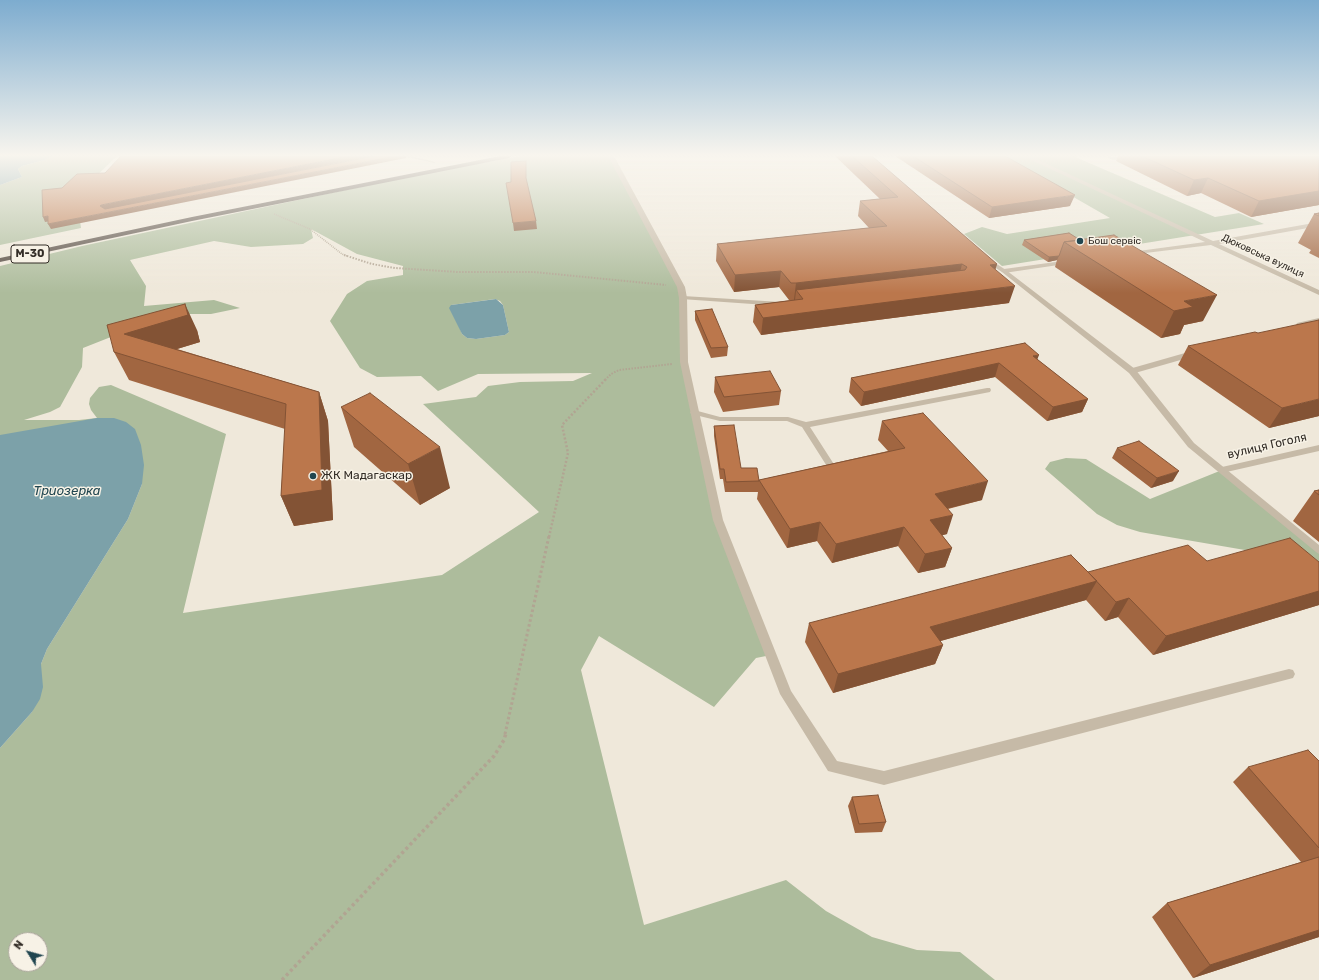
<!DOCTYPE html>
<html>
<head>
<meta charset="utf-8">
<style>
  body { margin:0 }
  #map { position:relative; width:1319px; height:980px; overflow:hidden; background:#efe8da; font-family:Rubik,sans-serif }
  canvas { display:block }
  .north { position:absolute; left:8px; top:932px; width:40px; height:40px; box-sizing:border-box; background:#f7f2e6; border:1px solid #a9a39a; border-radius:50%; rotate:307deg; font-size:11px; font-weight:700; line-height:16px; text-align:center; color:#332d27 }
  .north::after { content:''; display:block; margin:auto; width:14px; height:18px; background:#214650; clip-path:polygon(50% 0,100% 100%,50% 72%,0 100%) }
</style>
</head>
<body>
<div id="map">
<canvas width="1319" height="980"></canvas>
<div class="north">N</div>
</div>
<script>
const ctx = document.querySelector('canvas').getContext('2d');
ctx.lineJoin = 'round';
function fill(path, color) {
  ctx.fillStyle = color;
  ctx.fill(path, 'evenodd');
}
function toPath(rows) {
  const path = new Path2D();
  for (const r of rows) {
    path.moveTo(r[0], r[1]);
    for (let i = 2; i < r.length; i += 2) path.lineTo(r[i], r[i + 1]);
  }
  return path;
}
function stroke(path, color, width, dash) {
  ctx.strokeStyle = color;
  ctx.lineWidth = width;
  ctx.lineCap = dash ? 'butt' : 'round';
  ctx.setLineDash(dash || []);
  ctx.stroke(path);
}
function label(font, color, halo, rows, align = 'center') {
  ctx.font = font + ' Rubik,sans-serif';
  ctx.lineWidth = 3;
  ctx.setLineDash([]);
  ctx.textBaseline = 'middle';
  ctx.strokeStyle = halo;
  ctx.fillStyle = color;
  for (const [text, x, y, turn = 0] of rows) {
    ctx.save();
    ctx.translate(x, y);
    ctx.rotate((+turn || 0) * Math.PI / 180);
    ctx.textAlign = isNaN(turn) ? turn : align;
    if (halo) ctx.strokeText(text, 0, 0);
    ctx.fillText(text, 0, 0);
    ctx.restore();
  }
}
fill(toPath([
  [52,156,117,156,79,193,77,198,81,228,0,245,0,185,22,177,18,169,22,166,45,160],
  [520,156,611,156,681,287,684,362,718,520,771,655,756,658,714,707,599,636,581,670,644,925,786,880,826,911,872,937,917,950,960,952,995,980,0,980,0,748,32,712,41,675,41,664,47,649,128,519,142,484,0,440,0,266,82,246,265,207,417,175],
  [311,229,357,254,403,266,403,275,367,281,347,294,330,321,360,368,377,377,421,376,438,391,478,374,592,373,573,381,520,382,488,386,476,397,423,404,539,512,442,575,183,613,226,434,111,385,99,387,90,398,89,404,91,410,97,418,79,420,24,420,50,412,60,407,82,367,83,348,159,318,187,314,211,314,240,308,214,300,144,306,146,286,130,260,214,241,251,247,303,244,313,238],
  [495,299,500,301,503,305,509,332,505,335,476,339,467,338,462,334,451,305],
  [16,940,40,940,40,964,16,964],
  [1002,156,1073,156,1215,217,1239,213,1264,224,1002,266,964,234,982,227,1007,234,1110,218],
  [1066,458,1086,459,1150,499,1222,470,1319,550,1319,585,1274,555,1140,532,1117,525,1097,514,1045,469,1050,462]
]), '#adbc9c');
fill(toPath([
  [0,156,52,156,45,160,22,166,18,169,22,177,0,185],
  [496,299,503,305,509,332,505,335,476,339,467,338,462,334,449,308,451,305],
  [97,418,114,418,126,422,135,429,141,445,144,465,142,484,128,519,47,649,41,664,43,687,40,699,32,712,0,748,0,435]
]), '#7ca1a9');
stroke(toPath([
  [274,214,310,229,342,254,347,256]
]), '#b1a492', 1.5, [1, 1]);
stroke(toPath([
  [344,255,372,264,395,268,458,272,534,272,666,285],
  [605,380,611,374,619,370,672,364]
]), '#b1a492', 2, [1.5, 1.5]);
stroke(toPath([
  [549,537,568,453,562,425,606,379]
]), '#b1a492', 2.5, [2, 2]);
stroke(toPath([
  [505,734,549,536]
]), '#b1a492', 3, [2.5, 2.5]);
stroke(toPath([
  [282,980,494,756,504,740,506,733]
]), '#b1a492', 3.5, [3, 3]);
fill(toPath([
  [402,156,410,156,436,162,434,163,402,156],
  [1105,156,1114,157,1136,156,1113,160,1105,156],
  [985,259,989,259,1006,270,1135,369,1194,443,1319,545,1319,554,1316,552,1188,447,1129,373,1002,272,985,261,985,259],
  [683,296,781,302,784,304,781,306,681,299,681,297,683,296],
  [987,388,990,388,991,390,990,392,810,427,837,469,833,472,830,471,802,427,787,421,720,421,691,414,690,412,694,410,720,417,788,417,806,422,987,388]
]), '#c6baa7');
fill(toPath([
  [608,156,614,156,685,287,687,298,688,362,723,520,791,691,837,761,884,771,1289,669,1293,670,1295,674,1293,678,884,785,828,771,780,694,713,520,680,362,679,298,677,287,608,156],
  [1023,156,1030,156,1213,241,1319,222,1319,226,1219,244,1319,290,1319,295,1211,245,1129,255,1128,254,1131,252,1205,242,1023,156],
  [1070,260,1073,262,1072,263,1004,273,1001,271,1004,269,1070,260],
  [1319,318,1319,322,1300,327,1296,325,1297,323,1319,318],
  [1192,351,1198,351,1199,353,1198,355,1135,373,1132,374,1128,371,1129,369,1192,351],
  [1319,445,1319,451,1222,473,1217,470,1222,467,1319,445]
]), '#c6baa7');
fill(toPath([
  [500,156,512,156,509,158,192,221,0,262,0,258,192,217,500,156]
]), '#53483f');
fill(toPath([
  [835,156,872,156,997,264,995,270,1009,303,761,335,753,322,755,305,792,300,789,300,779,287,734,292,716,261,717,244,869,228,858,216,860,201,880,199],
  [895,156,1005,156,1070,206,989,218],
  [1118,156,1319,156,1319,205,1251,217,1201,193,1187,196,1116,161],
  [1319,213,1319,258,1309,253,1311,250,1298,243,1314,214],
  [1069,233,1203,321,1184,325,1180,334,1161,338,1055,267,1057,260,1048,262,1022,245,1024,240],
  [695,311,728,347,727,356,711,358,695,320],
  [197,330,200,342,177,349,319,392,328,421,333,520,294,526,281,496,285,429,129,380,114,352],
  [1025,343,1038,360,1088,399,1082,412,1047,421,995,377,861,406,849,392,851,378],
  [1188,346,1319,416,1269,428,1178,365],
  [715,377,781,391,779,405,723,412,714,392],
  [341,407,450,488,420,505,354,447],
  [882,421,982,500,948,509,947,534,942,535,952,548,945,567,918,573,898,546,832,563,817,541,787,548,757,499,758,492,725,492,723,479,720,479,714,436,714,426,741,468,759,480,888,451,878,440],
  [1117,448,1173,481,1151,488,1112,458],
  [1319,490,1319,542,1293,521,1314,491],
  [1207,561,1319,562,1319,605,1153,655,1118,617,1105,621,1086,600,940,641,943,645,935,664,833,693,805,642,809,623,1088,572],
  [1319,761,1319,937,1193,978,1152,917,1167,903,1301,862,1233,782,1248,767],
  [852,797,886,822,882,832,855,833,848,806]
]), '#a16641');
fill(toPath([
  [349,156,373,156,104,210,100,206,101,205],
  [396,156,406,156,406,158,51,229,48,224],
  [1208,178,1201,193,1187,196,1194,180],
  [1319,191,1319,205,1251,217,1259,201],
  [1075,195,1070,206,989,218,992,207],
  [48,216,51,221,45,222,43,217],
  [536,221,537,229,514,231,513,223],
  [1059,256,1057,260,1048,262,1049,257],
  [962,264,958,281,796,290,795,300,794,300,796,283],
  [997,264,992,281,990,265],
  [781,271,779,287,734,292,735,275],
  [1015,286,1009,303,761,335,763,318],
  [1217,295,1203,321,1184,325,1180,334,1161,338,1174,311,1184,301],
  [185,304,197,330,200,342,141,360,124,334],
  [1039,355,1034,368,1033,356],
  [999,363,995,377,861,406,864,392],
  [319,392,328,421,333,520,294,526,281,496],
  [1088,399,1082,412,1047,421,1053,407],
  [1319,399,1319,416,1269,428,1282,408],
  [440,447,450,488,420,505,408,464],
  [1179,471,1173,481,1151,488,1157,478],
  [988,481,982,500,929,513,935,494],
  [953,515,947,534,924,540,930,520],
  [820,522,817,541,787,548,790,529],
  [904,527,898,546,832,563,836,544],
  [952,548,945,567,918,573,925,554],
  [1097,581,1086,600,923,646,930,627],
  [1319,591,1319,605,1153,655,1166,636],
  [1129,598,1118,617,1105,621,1116,602],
  [943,645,935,664,833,693,838,674],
  [1319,930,1319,937,1193,978,1210,965]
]), '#835335');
const building = toPath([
  [121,156,349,156,101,205,100,206,105,209,374,156,396,156,48,224,48,216,43,217,42,190,62,188,77,174,105,173,121,156],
  [852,156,872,156,997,264,990,265,1015,286,763,318,755,305,803,299,796,290,965,270,967,267,962,264,796,283,791,283,781,271,735,275,717,244,887,226,860,201,898,197,852,156],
  [913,156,1005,156,1075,195,992,207,913,156],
  [1142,156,1319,156,1319,191,1259,201,1208,178,1194,180,1142,156],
  [526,161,526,178,536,221,513,223,506,183,511,182,511,162,526,161],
  [1319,213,1319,216,1314,214,1319,213],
  [1069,233,1080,240,1064,242,1059,256,1049,257,1024,240,1069,233],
  [1114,235,1217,295,1184,301,1193,307,1174,311,1064,242,1114,235],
  [185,304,188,315,124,334,319,392,322,490,281,496,286,404,114,352,107,325,185,304],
  [712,309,728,347,711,348,695,311,712,309],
  [1319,320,1319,399,1282,408,1188,346,1255,332,1258,333,1319,320],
  [1025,343,1039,355,1033,356,1088,399,1053,407,999,363,864,392,851,378,1025,343],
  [770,371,781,391,724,397,715,377,770,371],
  [370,393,440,447,408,464,341,407,370,393],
  [923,413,988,481,935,494,953,515,930,520,952,548,925,554,904,527,836,544,820,522,790,529,759,480,905,448,882,421,923,413],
  [734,425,741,468,757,468,759,481,726,482,724,469,720,469,714,426,734,425],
  [1139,441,1179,471,1157,478,1117,448,1139,441],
  [1319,490,1319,495,1314,491,1319,490],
  [1290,538,1319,562,1319,591,1166,636,1129,598,1116,602,1088,572,1188,545,1207,561,1290,538],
  [1071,555,1097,581,930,627,943,645,838,674,809,623,1071,555],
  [1308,750,1319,761,1319,848,1248,767,1308,750],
  [878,795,886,822,859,824,852,797,878,795],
  [1319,857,1319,930,1210,965,1167,903,1319,857]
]);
fill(building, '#bb774c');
stroke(building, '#835335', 1);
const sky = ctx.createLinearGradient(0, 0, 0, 293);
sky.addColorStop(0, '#7daccf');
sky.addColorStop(0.53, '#f8f5ee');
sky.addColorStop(1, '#f8f5ee00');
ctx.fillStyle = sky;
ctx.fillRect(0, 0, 1319, 293);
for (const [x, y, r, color] of [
  [1080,241,4,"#214650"],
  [313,476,4,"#214650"]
]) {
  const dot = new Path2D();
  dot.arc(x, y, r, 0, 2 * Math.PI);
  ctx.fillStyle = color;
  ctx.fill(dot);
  stroke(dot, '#f7f2e6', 1.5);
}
label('10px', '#332d27', '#f7f2e6', [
  ["Бош сервіс",1088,241]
], 'left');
label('10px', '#332d27', '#f7f2e6', [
  ["Дюковська вулиця",1263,256,25]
]);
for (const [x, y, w] of [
  [30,254,38]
]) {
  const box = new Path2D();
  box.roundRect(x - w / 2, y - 9, w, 18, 3);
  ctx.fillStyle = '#f7f2e6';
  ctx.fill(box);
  stroke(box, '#332d27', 1);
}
label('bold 11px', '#332d27', null, [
  ["М-30",30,254]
]);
label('12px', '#332d27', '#f7f2e6', [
  ["вулиця Гоголя",1267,446,-13]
]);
label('12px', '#332d27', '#f7f2e6', [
  ["ЖК Мадагаскар",321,476]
], 'left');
label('italic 13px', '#214650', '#f7f2e6', [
  ["Триозерка",67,491]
]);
</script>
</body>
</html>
